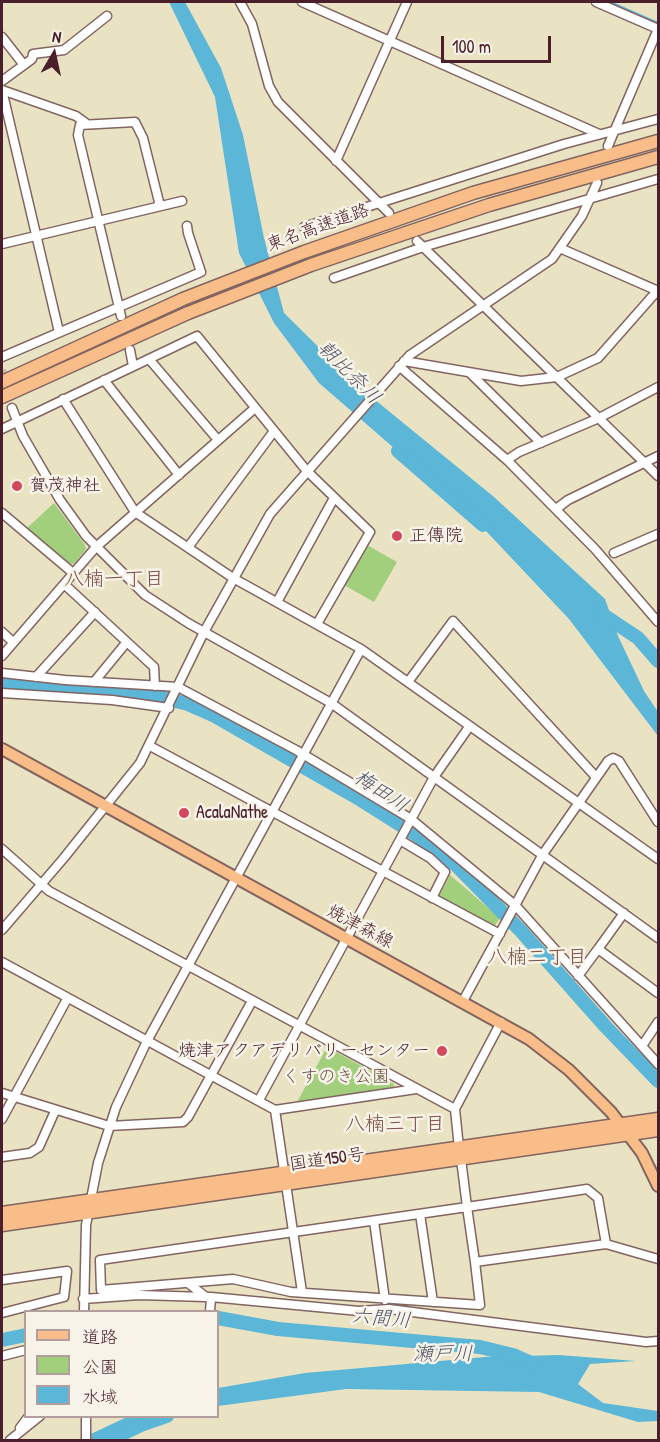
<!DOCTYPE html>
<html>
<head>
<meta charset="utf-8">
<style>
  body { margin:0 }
  #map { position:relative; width:660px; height:1442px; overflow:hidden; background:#e9e3c3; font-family:"Patrick Hand","Klee One",sans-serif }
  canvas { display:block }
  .frame { position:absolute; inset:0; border:3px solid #4a1f2b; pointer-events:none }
  .legend { position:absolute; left:24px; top:1310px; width:195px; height:108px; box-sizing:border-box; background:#f7f3e8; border:2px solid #b29e9c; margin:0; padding:8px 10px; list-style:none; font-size:18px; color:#4a1f2b }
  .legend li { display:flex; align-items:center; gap:12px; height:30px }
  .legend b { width:30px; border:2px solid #b29e9c }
  .north { position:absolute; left:24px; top:24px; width:60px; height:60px; -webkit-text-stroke:4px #f7f3e8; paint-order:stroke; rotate:9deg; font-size:16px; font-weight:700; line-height:24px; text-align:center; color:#4a1f2b }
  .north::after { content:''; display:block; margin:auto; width:21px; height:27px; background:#4a1f2b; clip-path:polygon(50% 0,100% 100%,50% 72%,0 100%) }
  .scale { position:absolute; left:441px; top:36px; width:110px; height:27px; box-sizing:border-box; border:3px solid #4a1f2b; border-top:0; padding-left:8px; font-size:18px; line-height:21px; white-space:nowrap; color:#4a1f2b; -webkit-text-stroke:4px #f7f3e8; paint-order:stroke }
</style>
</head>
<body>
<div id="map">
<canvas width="660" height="1442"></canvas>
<div class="frame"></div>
<ul class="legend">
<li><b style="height:8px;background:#f8bd88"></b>道路</li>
<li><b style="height:16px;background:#a1cf7c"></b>公園</li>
<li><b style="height:16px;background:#5bb6d8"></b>水域</li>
</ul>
<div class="north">N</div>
<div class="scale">100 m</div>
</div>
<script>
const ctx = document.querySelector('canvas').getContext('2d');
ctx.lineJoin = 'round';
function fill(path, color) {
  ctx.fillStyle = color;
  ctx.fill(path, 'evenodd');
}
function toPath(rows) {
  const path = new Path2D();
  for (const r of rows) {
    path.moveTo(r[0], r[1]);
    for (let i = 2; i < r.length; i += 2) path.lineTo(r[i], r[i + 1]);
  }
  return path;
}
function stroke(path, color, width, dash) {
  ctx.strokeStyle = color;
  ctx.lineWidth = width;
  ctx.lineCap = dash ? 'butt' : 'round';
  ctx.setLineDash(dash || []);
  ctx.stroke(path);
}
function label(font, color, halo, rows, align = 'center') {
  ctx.font = font + ' "Patrick Hand","Klee One",sans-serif';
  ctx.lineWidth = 5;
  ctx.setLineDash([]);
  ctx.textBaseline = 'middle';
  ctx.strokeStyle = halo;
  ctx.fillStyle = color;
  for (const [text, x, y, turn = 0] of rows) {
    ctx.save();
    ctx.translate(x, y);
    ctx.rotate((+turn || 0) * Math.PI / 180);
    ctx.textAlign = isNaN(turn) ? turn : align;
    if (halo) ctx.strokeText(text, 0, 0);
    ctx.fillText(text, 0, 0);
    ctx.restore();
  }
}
fill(toPath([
  [54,503,85,545,86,549,74,564,68,563,27,528],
  [367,545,397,562,374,602,344,585],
  [450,875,500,918,493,928,439,897],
  [327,1047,394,1084,393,1090,296,1104]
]), '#a1cf7c');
fill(toPath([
  [169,2,185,2,221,68,243,135,264,238,284,313,358,386,494,497,605,599,618,636,644,691,658,712,658,736,569,619,469,513,319,383,274,323,239,253,215,97],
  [559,1355,636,1361,590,1364,578,1384,603,1403,658,1411,658,1421,638,1422,539,1392,346,1389,218,1406,218,1388,305,1373,485,1357],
  [127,1417,170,1417,109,1437,105,1440,78,1440]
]), '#5bb6d8');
stroke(toPath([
  [610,2,658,23]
]), '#5bb6d8', 2);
stroke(toPath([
  [398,451,483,525],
  [599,612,638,638,658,661],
  [2,683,152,695,188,704,213,715,361,800,415,834,457,866,521,931,606,1027,658,1081],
  [218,1318,278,1329,480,1347,513,1355,531,1363],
  [2,1340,26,1335],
  [98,1440,118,1436,141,1425,167,1416]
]), '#5bb6d8', 14);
stroke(toPath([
  [2,370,12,408]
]), '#c9bca5', 8, [8, 4]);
const minor = toPath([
  [240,2,252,24,269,86,278,102,389,213],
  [302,2,599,134],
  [596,2,658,29],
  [2,37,24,65],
  [2,81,32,59,33,54,64,50,107,16],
  [2,90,59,332],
  [2,90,76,116,87,124],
  [608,146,658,29],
  [336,161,407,2],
  [304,227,564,144,658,119],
  [417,241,658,476],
  [2,244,182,201],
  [562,249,658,291],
  [334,278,423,247,658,179],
  [121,316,78,135,80,125,135,122,143,138,160,206],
  [130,350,133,366],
  [2,357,201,272,188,233,187,226],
  [149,359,218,440],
  [404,361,521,381,557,377,598,358,658,290],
  [399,366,507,460,595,549,658,622],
  [470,373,541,443],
  [104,380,179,475],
  [63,399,135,512,233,578,361,649,658,859],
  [12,408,23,436,60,500,86,536,145,595,188,623,331,703,658,938],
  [2,429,197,336,306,470,370,532,317,624],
  [507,460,519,452,599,418,658,387],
  [556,509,568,500,658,456],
  [2,513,73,573],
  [189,546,274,431],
  [614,553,658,534],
  [64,584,154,667,155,686],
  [277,602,334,498],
  [2,632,13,642],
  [2,656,96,547,255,408],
  [2,673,65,680,178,687,296,750,411,819,515,905,658,1064],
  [36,677,95,612],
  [94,682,126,643],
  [408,682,453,621,596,777],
  [2,693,112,700,169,708],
  [150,746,500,934],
  [400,840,430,858,445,872,432,898],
  [2,849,49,891,455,1109,459,1148],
  [624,913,598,949,658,993],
  [2,930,63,859,140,763,204,632,270,514,410,355,552,259,582,216,597,183],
  [2,962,275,1110,302,1292],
  [578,976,598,949],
  [463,1001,543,854,608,761,613,758,619,761,658,822],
  [642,1046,658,1022],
  [2,1093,109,1126,183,1122,188,1117,252,1001],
  [259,1100,434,777,469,727],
  [455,1109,501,1022],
  [275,1110,416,1089],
  [2,1119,67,999],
  [2,1157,30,1153,39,1147,55,1111],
  [461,1159,467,1207,475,1262,480,1305,291,1292,233,1279,101,1290,100,1260,467,1207,587,1189,598,1198,606,1244],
  [420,1214,433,1302],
  [374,1221,385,1300],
  [475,1262,606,1244,658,1259],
  [2,1280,67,1271,64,1297,2,1313],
  [188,1283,206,1297,211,1297,210,1312],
  [211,1297,359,1311,389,1309,646,1342,658,1341],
  [83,1299,139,1295,206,1297],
  [84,1312,86,1225,98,1163,116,1107,147,1041,361,649],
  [2,1356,26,1350],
  [86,1416,86,1440],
  [20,1428,29,1416],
  [10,1440,40,1416]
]);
const major = toPath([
  [2,749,529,1039,569,1070,611,1112,642,1153,658,1186]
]);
const highway = toPath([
  [2,382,183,299,304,252,473,193,658,141],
  [2,397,188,313,311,265,489,205,658,157],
  [2,1213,658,1119],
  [2,1225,658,1130]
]);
stroke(minor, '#826460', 11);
stroke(major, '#826460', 14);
stroke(highway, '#826460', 15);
stroke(minor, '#fff', 8);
stroke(major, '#f8bd88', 10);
stroke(highway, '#f8bd88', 12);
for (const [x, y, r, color] of [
  [17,486,6,"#d1495b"],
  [397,536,6,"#d1495b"],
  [184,813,6,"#d1495b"],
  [442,1051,6,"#d1495b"]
]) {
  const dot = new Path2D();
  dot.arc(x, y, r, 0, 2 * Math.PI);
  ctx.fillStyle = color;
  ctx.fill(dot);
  stroke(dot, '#f7f3e8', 2);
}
label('18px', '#4a1f2b', '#f7f3e8', [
  ["東名高速道路",318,228,-20],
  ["焼津森線",360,927,28],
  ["国道150号",327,1160,-8]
]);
label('18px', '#4a1f2b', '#f7f3e8', [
  ["賀茂神社",29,486],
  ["正傳院",409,536],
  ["AcalaNathe",196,813],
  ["焼津アクアデリバリーセンター",430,1051,"right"]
], 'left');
label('18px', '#645443', '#f7f3e8', [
  ["くすのき公園",336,1077]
]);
label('italic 20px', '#505468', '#f7f3e8', [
  ["朝比奈川",349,373,45],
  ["梅田川",381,792,33],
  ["六間川",381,1319,5],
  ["瀬戸川",443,1355]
]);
label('20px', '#7e4f45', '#f7f3e8', [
  ["八楠一丁目",114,580],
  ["八楠二丁目",537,958],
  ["八楠三丁目",395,1125]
]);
</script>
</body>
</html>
